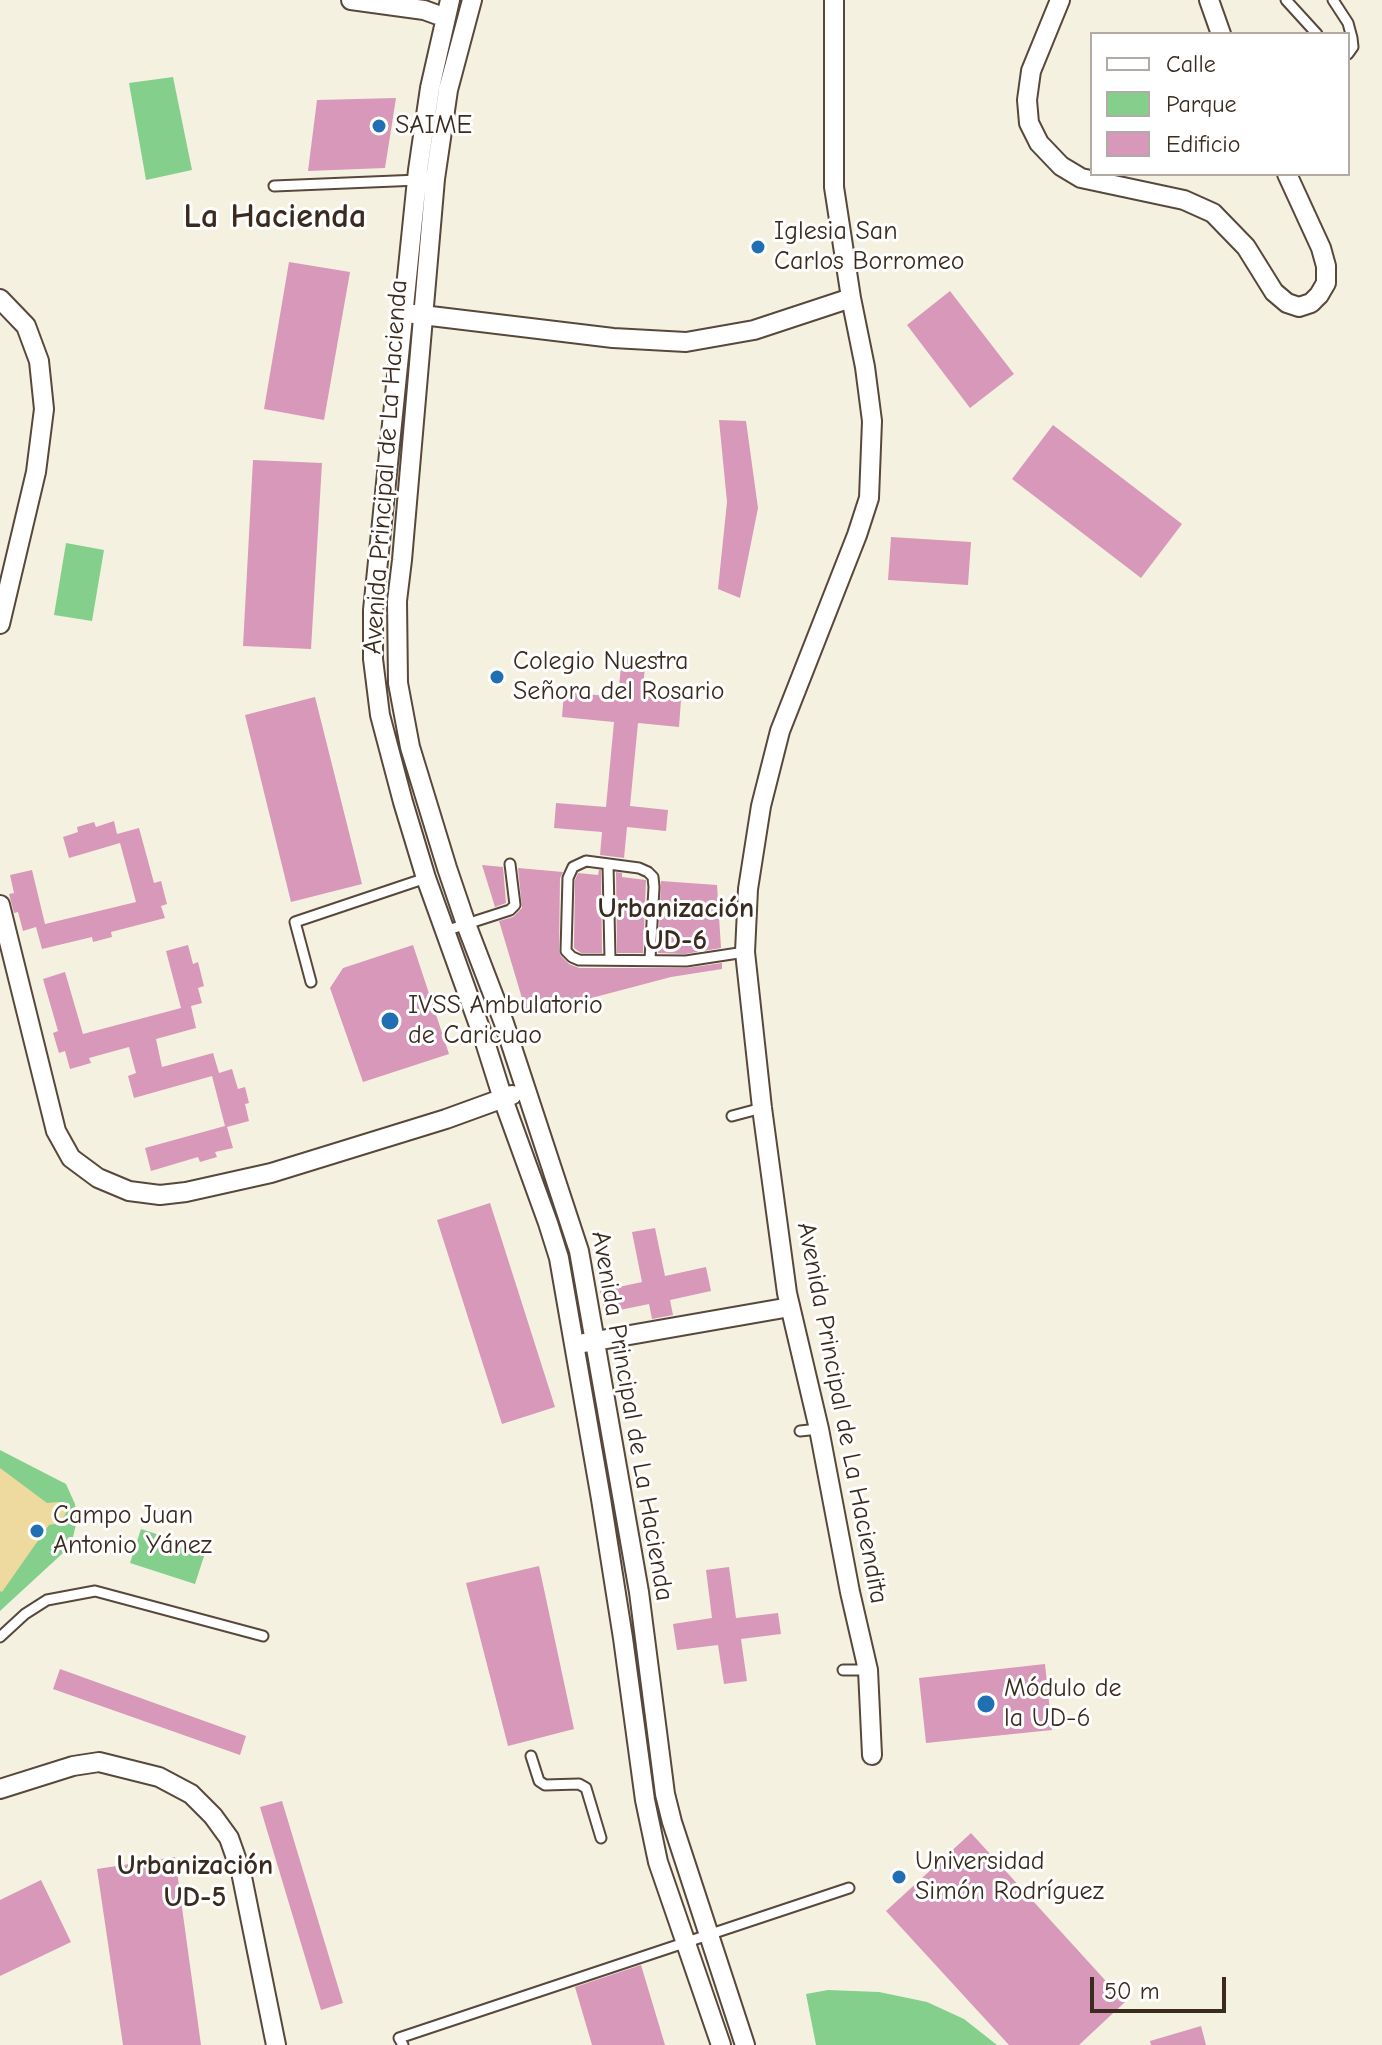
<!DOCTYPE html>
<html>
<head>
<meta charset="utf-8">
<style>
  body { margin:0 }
  #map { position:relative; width:1382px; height:2045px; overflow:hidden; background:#f5f1e0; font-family:"Comic Neue",sans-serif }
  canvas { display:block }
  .legend { position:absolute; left:1090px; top:32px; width:260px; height:144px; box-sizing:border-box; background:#fff; border:2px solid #b1aaa5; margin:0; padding:10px 14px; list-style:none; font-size:24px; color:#3b2a1e }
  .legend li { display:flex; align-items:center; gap:16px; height:40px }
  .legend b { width:40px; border:2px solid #b1aaa5 }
  .scale { position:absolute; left:1090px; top:1977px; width:136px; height:36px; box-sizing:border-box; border:4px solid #3b2a1e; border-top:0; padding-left:10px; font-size:24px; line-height:28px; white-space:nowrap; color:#3b2a1e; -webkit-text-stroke:6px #fff; paint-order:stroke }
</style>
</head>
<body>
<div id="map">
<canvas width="1382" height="2045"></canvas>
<ul class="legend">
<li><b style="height:10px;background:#fff"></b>Calle</li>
<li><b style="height:22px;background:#84cf8b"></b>Parque</li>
<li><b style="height:22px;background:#d798b9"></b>Edificio</li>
</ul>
<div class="scale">50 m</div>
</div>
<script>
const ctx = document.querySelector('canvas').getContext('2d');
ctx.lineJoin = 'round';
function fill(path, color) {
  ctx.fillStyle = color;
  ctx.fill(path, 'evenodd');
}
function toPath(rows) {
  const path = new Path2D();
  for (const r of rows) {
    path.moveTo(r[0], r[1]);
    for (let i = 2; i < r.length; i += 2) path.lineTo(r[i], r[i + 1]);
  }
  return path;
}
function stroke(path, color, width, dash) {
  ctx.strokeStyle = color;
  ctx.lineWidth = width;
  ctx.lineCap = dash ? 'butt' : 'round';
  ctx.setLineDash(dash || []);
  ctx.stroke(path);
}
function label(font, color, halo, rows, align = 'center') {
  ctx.font = font + ' "Comic Neue",sans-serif';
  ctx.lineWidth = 6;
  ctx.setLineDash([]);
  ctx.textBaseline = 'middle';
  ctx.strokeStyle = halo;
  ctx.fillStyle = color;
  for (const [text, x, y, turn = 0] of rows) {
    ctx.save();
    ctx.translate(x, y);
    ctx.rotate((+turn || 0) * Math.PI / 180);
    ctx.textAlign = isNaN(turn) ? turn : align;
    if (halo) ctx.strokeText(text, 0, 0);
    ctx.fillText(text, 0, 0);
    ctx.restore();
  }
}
fill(toPath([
  [173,77,192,170,146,180,129,83],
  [66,543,104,550,92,621,54,615],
  [0,1450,66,1484,75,1504,77,1520,73,1537,63,1553,0,1611],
  [141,1529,206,1550,195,1584,130,1563],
  [828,1990,879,1992,927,2002,964,2019,997,2045,816,2045,806,1994]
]), '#84cf8b');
fill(toPath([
  [0,1468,47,1503,58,1502,61,1503,66,1513,60,1523,49,1525,2,1592,0,1591]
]), '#eeda9e');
fill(toPath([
  [396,98,385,168,308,171,317,100],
  [289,262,350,272,324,420,264,409],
  [950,291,1014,374,970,408,907,325],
  [719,420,746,421,758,508,740,598,718,589,727,502],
  [1053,425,1182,524,1141,578,1012,479],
  [253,460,322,463,311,649,243,646],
  [891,537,971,542,968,585,888,580],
  [622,656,646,658,642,696,681,700,679,727,638,723,630,806,668,810,666,831,627,827,624,858,600,855,602,832,554,828,556,803,606,807,614,722,562,717,564,692,618,697],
  [315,697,362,884,291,902,245,715],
  [114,821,117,834,139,828,154,883,161,881,167,904,161,906,165,918,111,932,112,937,93,942,92,937,42,949,36,927,23,931,18,912,14,913,9,894,14,893,10,875,32,870,45,924,136,902,120,843,69,858,63,837,78,832,77,827,94,822,96,827],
  [482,865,503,867,506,903,495,907],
  [518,868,563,872,560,878,559,951,561,956,569,964,579,968,686,968,722,963,722,969,671,977,527,1015,499,921,513,917,522,908],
  [599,870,601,870,602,953,581,953,574,948,575,880,578,873,598,875],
  [616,872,622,873,622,877,646,880,643,953,617,953],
  [661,881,717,885,721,948,685,954,658,953],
  [188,945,193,964,198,962,204,986,198,988,202,1003,191,1006,196,1028,156,1039,162,1067,213,1053,219,1073,232,1069,238,1089,245,1087,249,1103,245,1104,249,1121,227,1127,233,1148,215,1152,217,1157,200,1162,198,1157,151,1171,145,1148,225,1126,212,1076,134,1098,128,1076,136,1073,129,1047,89,1058,91,1063,70,1069,65,1051,59,1053,53,1033,58,1031,43,979,65,972,83,1034,181,1008,166,951],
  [413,945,449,1054,363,1082,330,988,343,968],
  [490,1203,555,1407,502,1424,437,1220],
  [655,1228,665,1276,706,1267,711,1291,670,1300,673,1315,652,1319,649,1304,605,1313,600,1291,642,1282,632,1232],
  [539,1566,574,1729,508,1746,466,1583],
  [729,1567,736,1618,778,1613,781,1634,741,1639,747,1681,724,1684,718,1645,677,1650,673,1624,712,1618,706,1570],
  [1045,1664,1052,1730,926,1743,919,1678],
  [60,1669,246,1736,240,1755,53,1689],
  [282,1801,343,2003,321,2010,260,1807],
  [971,1833,1125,2002,1079,2045,1009,2045,886,1911],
  [175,1857,201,2045,123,2045,97,1869],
  [41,1880,71,1942,0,1976,0,1900],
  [641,1965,665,2045,592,2045,575,1987],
  [1201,2026,1206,2045,1151,2045,1150,2041]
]), '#d798b9');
const lane = toPath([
  [1286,0,1317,34],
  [1333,0,1348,23,1352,38,1353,47,1348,54],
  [274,186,419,180],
  [608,864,610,959],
  [445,931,510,910,515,905,510,864],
  [650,959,654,887,653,877,648,872,639,868,586,861,573,867,568,878,566,951,572,957,579,960,686,961,745,952],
  [311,982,295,922,426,878],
  [732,1116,762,1108],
  [800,1431,819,1429],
  [0,1637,25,1614,47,1600,95,1591,263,1636],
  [843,1670,868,1670],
  [531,1756,539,1781,545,1785,579,1784,586,1788,601,1838],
  [403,2045,399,2038,849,1888]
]);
const street = toPath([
  [351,0,424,10,446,18],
  [450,0,430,88,418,170,373,610,373,659,380,715,403,802,426,878,485,1042,503,1099,548,1223,559,1258,601,1499,623,1638,645,1800,658,1862,721,2045],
  [472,0,448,90,435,179,402,560,397,601,398,683,410,747,447,868,466,924,504,1023,579,1251,639,1592,665,1794,672,1822,745,2045],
  [834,0,834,187,851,298,865,367,872,421,869,498,857,535,780,731,761,806,748,889,745,952,762,1108,787,1293,819,1429,850,1592,868,1670,872,1755],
  [1060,0,1031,71,1027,100,1029,123,1039,143,1061,166,1081,178,1184,200,1213,213,1246,247,1274,292,1287,303,1299,307,1311,303,1319,295,1326,283,1326,266,1321,248,1287,174],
  [1209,0,1221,34],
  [0,299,26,326,39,361,44,409,36,472,0,624],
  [414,314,613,338,686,342,754,330,851,298],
  [0,905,56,1131,71,1158,98,1178,129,1191,160,1195,186,1192,271,1173,446,1119,512,1095],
  [584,1343,790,1307],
  [0,1789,73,1766,99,1762,159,1777,191,1794,213,1816,229,1838,241,1872,276,2045]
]);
stroke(lane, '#57483b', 13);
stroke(street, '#57483b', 22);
stroke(lane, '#fff', 9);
stroke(street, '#fff', 18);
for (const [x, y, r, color] of [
  [379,126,8,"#1f6fb2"],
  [758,247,8,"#1f6fb2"],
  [497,677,8,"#1f6fb2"],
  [390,1021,10,"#1f6fb2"],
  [37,1531,8,"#1f6fb2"],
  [986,1704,10,"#1f6fb2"],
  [899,1877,8,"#1f6fb2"]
]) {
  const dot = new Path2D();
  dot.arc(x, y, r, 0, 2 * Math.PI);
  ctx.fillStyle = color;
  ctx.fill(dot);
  stroke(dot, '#fff', 3);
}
label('26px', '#3b2a1e', '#fff', [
  ["SAIME",395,126],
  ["Iglesia San",774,232],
  ["Carlos Borromeo",774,262],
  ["Colegio Nuestra",513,662],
  ["Señora del Rosario",513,692],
  ["IVSS Ambulatorio",408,1006],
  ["de Caricuao",408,1036],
  ["Campo Juan",53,1516],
  ["Antonio Yánez",53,1546],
  ["Módulo de",1004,1689],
  ["la UD-6",1004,1719],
  ["Universidad",915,1862],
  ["Simón Rodríguez",915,1892]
], 'left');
label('26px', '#3b2a1e', '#fff', [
  ["Avenida Principal de La Hacienda",386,467,-86],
  ["Avenida Principal de La Haciendita",842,1413,79],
  ["Avenida Principal de La Hacienda",632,1416,80]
]);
label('bold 28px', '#3b2a1e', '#fff', [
  ["Urbanización",676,909],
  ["UD-6",676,941],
  ["Urbanización",195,1866],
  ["UD-5",195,1898]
]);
label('bold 34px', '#3b2a1e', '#fff', [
  ["La Hacienda",275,217]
]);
</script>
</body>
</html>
